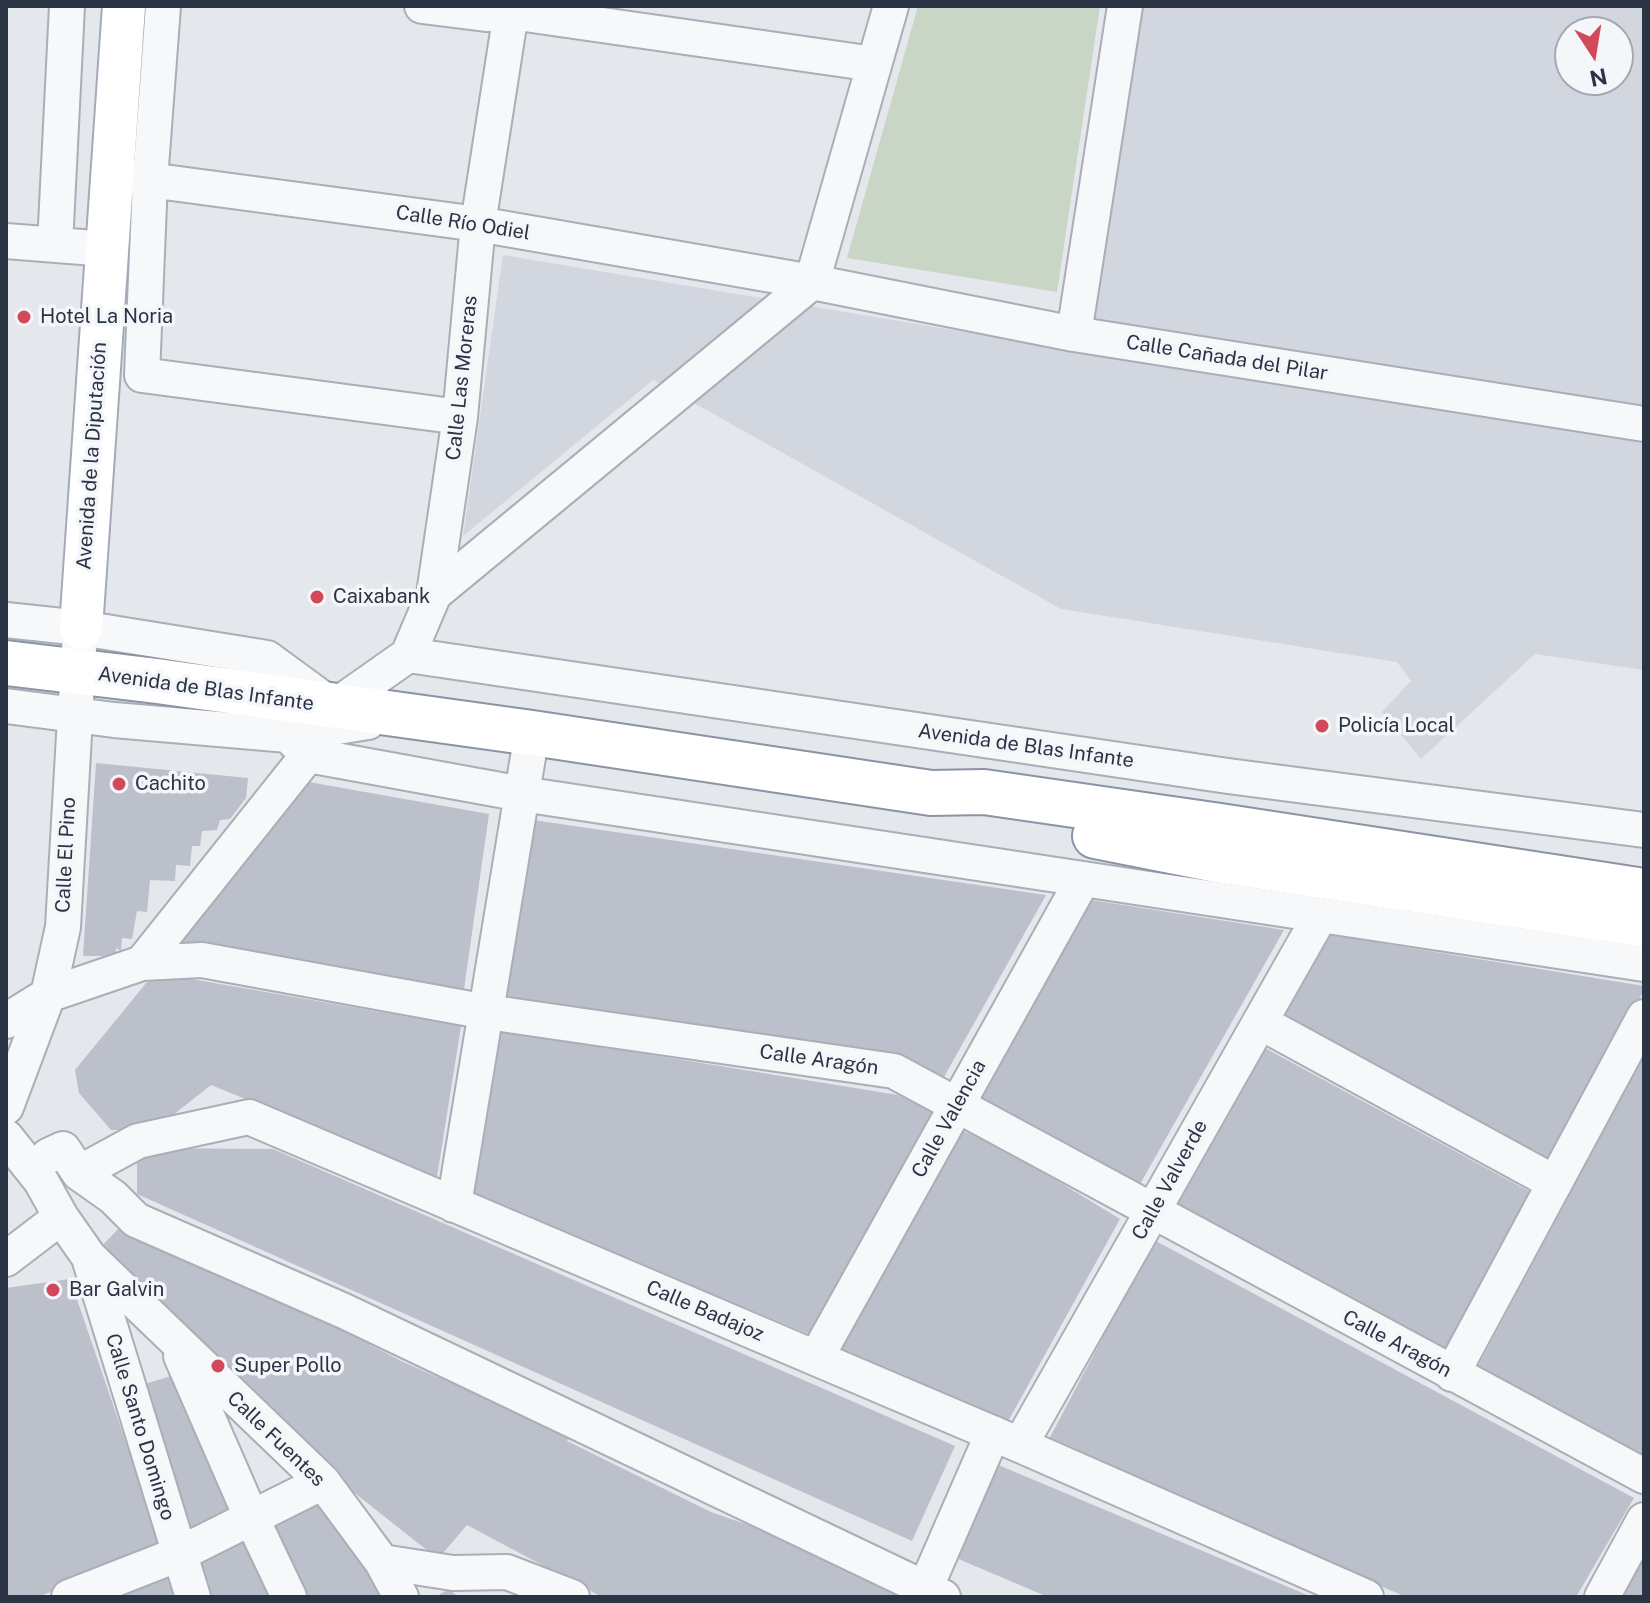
<!DOCTYPE html>
<html>
<head>
<meta charset="utf-8">
<style>
  body { margin:0 }
  #map { position:relative; width:1650px; height:1603px; overflow:hidden; background:#e4e7ec; font-family:"Public Sans",sans-serif }
  canvas { display:block }
  .frame { position:absolute; inset:0; border:8px solid #2b3445; pointer-events:none }
  .north { position:absolute; left:1554px; top:16px; width:80px; height:80px; box-sizing:border-box; background:#f4f6f9; border:2px solid #a4a8b1; border-radius:50%; rotate:168deg; font-size:22px; font-weight:700; line-height:32px; text-align:center; color:#2b3445 }
  .north::after { content:''; display:block; margin:auto; width:28px; height:36px; background:#d1495b; clip-path:polygon(50% 0,100% 100%,50% 72%,0 100%) }
</style>
</head>
<body>
<div id="map">
<canvas width="1650" height="1603"></canvas>
<div class="frame"></div>
<div class="north">N</div>
</div>
<script>
const ctx = document.querySelector('canvas').getContext('2d');
ctx.lineJoin = 'round';
function fill(path, color) {
  ctx.fillStyle = color;
  ctx.fill(path, 'evenodd');
}
function toPath(rows) {
  const path = new Path2D();
  for (const r of rows) {
    path.moveTo(r[0], r[1]);
    for (let i = 2; i < r.length; i += 2) path.lineTo(r[i], r[i + 1]);
  }
  return path;
}
function stroke(path, color, width, dash) {
  ctx.strokeStyle = color;
  ctx.lineWidth = width;
  ctx.lineCap = dash ? 'butt' : 'round';
  ctx.setLineDash(dash || []);
  ctx.stroke(path);
}
function label(font, color, halo, rows, align = 'center') {
  ctx.font = font + ' "Public Sans",sans-serif';
  ctx.lineWidth = 7;
  ctx.setLineDash([]);
  ctx.textBaseline = 'middle';
  ctx.strokeStyle = halo;
  ctx.fillStyle = color;
  for (const [text, x, y, turn = 0] of rows) {
    ctx.save();
    ctx.translate(x, y);
    ctx.rotate((+turn || 0) * Math.PI / 180);
    ctx.textAlign = isNaN(turn) ? turn : align;
    if (halo) ctx.strokeText(text, 0, 0);
    ctx.fillText(text, 0, 0);
    ctx.restore();
  }
}
fill(toPath([
  [1137,6,1644,6,1644,670,1535,654,1421,759,1382,712,1411,681,1397,662,1061,609,653,380,463,536,503,255,1079,351],
  [1570,32,1618,32,1618,80,1570,80]
]), '#d2d6de');
fill(toPath([
  [918,6,1100,6,1057,292,847,258]
]), '#c9d6c5');
fill(toPath([
  [96,763,248,778,246,798,230,819,220,820,217,830,202,831,200,846,192,846,190,866,176,865,175,881,150,880,147,912,137,911,132,939,122,938,121,951,116,948,116,956,83,956],
  [303,781,489,814,464,989,177,943],
  [533,820,1046,895,944,1077,905,1056,506,996],
  [1091,900,1284,930,1140,1184,978,1099],
  [1325,934,1644,986,1644,990,1554,1162,1279,1014],
  [174,976,461,1026,437,1177,211,1085,154,1130,111,1130,79,1093,75,1070,147,982],
  [499,1030,898,1095,932,1112,811,1335,471,1193],
  [1263,1047,1536,1195,1444,1351,1173,1208],
  [1644,1056,1644,1458,1476,1370],
  [961,1130,1005,1149,1120,1219,1006,1425,839,1350],
  [137,1148,273,1149,955,1446,912,1541,137,1194],
  [123,1224,227,1269,403,1362,532,1418,572,1431,567,1441,711,1512,774,1534,913,1597,602,1597,467,1525,438,1559,356,1494,97,1251],
  [1154,1240,1634,1498,1576,1597,1406,1597,1048,1441],
  [70,1279,163,1551,37,1597,6,1597,6,1288],
  [174,1375,233,1516,187,1538,142,1385],
  [996,1464,1312,1597,1048,1597,956,1558],
  [315,1501,378,1582,386,1597,307,1597,272,1521],
  [246,1541,272,1597,209,1597,197,1562],
  [1644,1554,1644,1597,1619,1597],
  [169,1575,175,1597,114,1597],
  [449,1589,458,1597,435,1597]
]), '#bbc0ca');
const minor = toPath([
  [163,6,150,180,142,375,460,417],
  [422,6,486,14,511,12,874,64],
  [112,175,478,224,812,282,1074,334,1644,424],
  [6,241,107,249],
  [55,245,67,6],
  [812,282,891,6],
  [1074,334,1125,6],
  [434,594,812,282],
  [6,620,81,628,267,658,334,707,408,655,434,594,460,417,478,224,512,6],
  [408,655,1228,776,1644,830],
  [6,706,114,720,288,735,368,722],
  [288,735,308,755,522,794,1644,964],
  [142,963,308,755],
  [6,1021,48,995,142,963,202,960,487,1012,894,1071,1644,1476],
  [1260,1022,1555,1183],
  [6,1107,48,995,63,927,79,648],
  [6,1137,41,1181,61,1217,89,1257,323,1482,382,1562,401,1597],
  [48,1156,63,1149,79,1173,138,1141,249,1117,1020,1445,1366,1597],
  [79,1173,113,1197,136,1220,344,1311,943,1597],
  [454,1205,532,733],
  [6,1259,61,1217],
  [90,1261,193,1597],
  [181,1356,252,1519,289,1597],
  [816,1358,1083,879],
  [1452,1374,1644,1017],
  [1020,1445,1320,916],
  [382,1562,453,1573,507,1572,572,1597],
  [925,1589,993,1433],
  [69,1597,179,1554,323,1482],
  [1602,1597,1644,1520]
]);
const major = toPath([
  [81,628,124,6]
]);
const highway = toPath([
  [6,663,157,681,532,733,931,793,984,792,1220,826,1644,891],
  [1095,836,1216,860,1644,925]
]);
stroke(minor, '#a9aeb7', 38);
stroke(major, '#a3abb8', 46);
stroke(highway, '#8b94a3', 48);
stroke(minor, '#f7f8fa', 34);
stroke(major, '#fff', 42);
stroke(highway, '#fff', 44);
for (const [x, y, r, color] of [
  [24,317,8,"#d1495b"],
  [317,597,8,"#d1495b"],
  [1322,726,8,"#d1495b"],
  [119,784,8,"#d1495b"],
  [53,1290,8,"#d1495b"],
  [218,1366,8,"#d1495b"]
]) {
  const dot = new Path2D();
  dot.arc(x, y, r, 0, 2 * Math.PI);
  ctx.fillStyle = color;
  ctx.fill(dot);
  stroke(dot, '#f4f6f9', 3);
}
label('20px', '#2b3445', '#f4f6f9', [
  ["Calle Río Odiel",463,223,9],
  ["Calle Cañada del Pilar",1227,358,9],
  ["Calle Las Moreras",462,378,-84],
  ["Avenida de la Diputación",92,456,-86],
  ["Avenida de Blas Infante",206,689,8],
  ["Avenida de Blas Infante",1026,746,8],
  ["Calle El Pino",66,855,-87],
  ["Calle Aragón",819,1060,8],
  ["Calle Valencia",949,1119,-61],
  ["Calle Valverde",1170,1180,-61],
  ["Calle Badajoz",705,1311,23],
  ["Calle Aragón",1397,1344,28],
  ["Calle Santo Domingo",140,1427,73],
  ["Calle Fuentes",276,1439,44]
]);
label('20px', '#2b3445', '#f4f6f9', [
  ["Hotel La Noria",40,317],
  ["Caixabank",333,597],
  ["Policía Local",1338,726],
  ["Cachito",135,784],
  ["Bar Galvin",69,1290],
  ["Super Pollo",234,1366]
], 'left');
</script>
</body>
</html>
